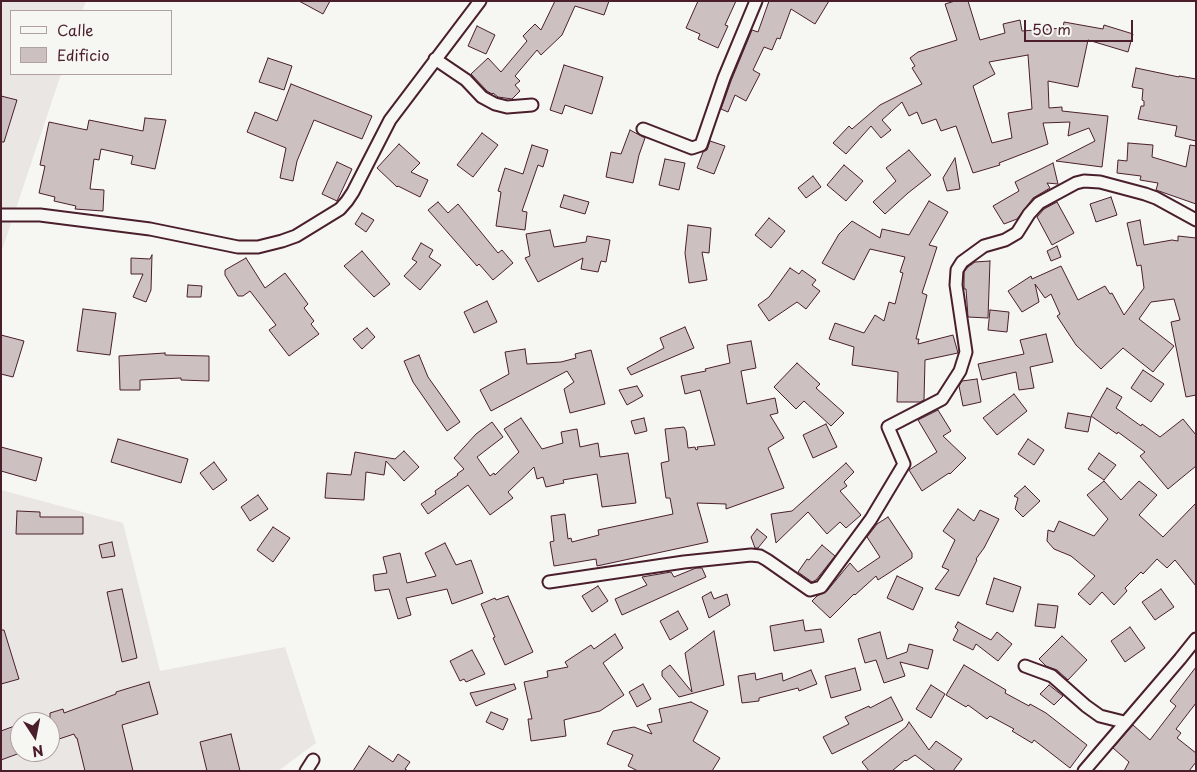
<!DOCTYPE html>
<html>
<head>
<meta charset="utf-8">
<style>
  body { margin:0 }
  #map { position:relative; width:1197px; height:772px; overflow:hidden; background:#f6f6f2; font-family:"Playpen Sans",sans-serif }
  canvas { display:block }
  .frame { position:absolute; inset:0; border:2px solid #4a1f2b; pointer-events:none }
  .legend { position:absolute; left:10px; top:10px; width:162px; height:65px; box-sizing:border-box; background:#f6f6f2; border:1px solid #b1a0a2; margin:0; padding:6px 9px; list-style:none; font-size:15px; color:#4a1f2b }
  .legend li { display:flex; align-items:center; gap:10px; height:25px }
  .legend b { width:25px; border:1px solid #b1a0a2 }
  .north { position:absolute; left:10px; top:712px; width:50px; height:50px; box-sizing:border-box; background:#f6f6f2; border:1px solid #b1a0a2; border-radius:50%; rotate:169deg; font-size:14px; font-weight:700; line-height:20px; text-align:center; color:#4a1f2b }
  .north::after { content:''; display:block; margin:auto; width:18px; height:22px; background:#4a1f2b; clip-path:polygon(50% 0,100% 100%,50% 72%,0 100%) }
  .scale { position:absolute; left:1024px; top:20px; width:109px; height:22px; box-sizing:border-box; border:2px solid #4a1f2b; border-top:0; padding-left:6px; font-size:15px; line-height:18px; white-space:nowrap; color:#4a1f2b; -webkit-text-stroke:4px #f6f6f2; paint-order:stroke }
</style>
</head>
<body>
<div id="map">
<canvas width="1197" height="772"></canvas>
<div class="frame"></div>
<ul class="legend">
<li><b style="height:6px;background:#f6f6f2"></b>Calle</li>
<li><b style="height:14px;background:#ccc1c0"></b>Edificio</li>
</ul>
<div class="north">N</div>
<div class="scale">50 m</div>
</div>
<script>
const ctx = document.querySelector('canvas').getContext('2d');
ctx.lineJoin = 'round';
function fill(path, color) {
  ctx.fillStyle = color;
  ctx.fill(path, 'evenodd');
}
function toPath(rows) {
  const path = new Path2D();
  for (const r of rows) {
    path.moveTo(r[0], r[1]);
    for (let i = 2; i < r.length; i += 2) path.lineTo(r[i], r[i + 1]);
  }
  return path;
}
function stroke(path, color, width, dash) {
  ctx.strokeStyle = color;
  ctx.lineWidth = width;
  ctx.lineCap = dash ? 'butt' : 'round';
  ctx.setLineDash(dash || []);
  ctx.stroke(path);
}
fill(toPath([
  [1,1,86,1,82,11,11,11,11,74,61,74,1,253],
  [1,490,123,523,160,671,285,647,316,743,278,771,1,771],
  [20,722,50,722,50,752,20,752]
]), '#e9e6e3');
const building = toPath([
  [299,1,330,1,323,14,299,1],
  [555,1,609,1,604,15,575,6,562,35,541,55,537,50,515,76,520,81,515,85,520,91,512,99,498,97,493,93,492,94,487,91,471,74,488,58,501,72,527,41,523,36,535,24,541,30,555,1],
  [698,1,736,1,725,25,728,26,718,48,698,39,700,34,686,28,698,1],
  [769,1,829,1,815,24,791,9,780,39,777,38,772,50,764,47,753,70,760,74,746,101,735,95,728,112,721,109,731,81,752,30,758,32,769,1],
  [955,1,968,1,980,40,1005,33,1003,24,1020,20,1022,31,1063,28,1064,22,1103,29,1104,25,1133,34,1128,52,1088,40,1078,87,1048,81,1049,108,1062,107,1062,111,1108,116,1102,167,1056,161,1095,141,1089,128,1068,136,1070,122,1043,123,1048,144,999,163,1000,165,973,173,956,126,941,131,936,119,922,124,917,112,909,116,902,102,882,120,891,130,881,138,871,126,846,154,833,143,849,126,852,129,880,105,922,84,912,68,915,66,910,58,918,52,957,40,945,4,955,1],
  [1028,55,1032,109,1008,113,1012,138,992,143,973,86,995,74,989,62,1028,55],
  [477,26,495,35,486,54,468,46,477,26],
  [268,58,292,66,284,90,259,82,268,58],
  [564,65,603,77,592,114,565,105,562,114,550,110,564,65],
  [1136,68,1179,77,1179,76,1196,79,1196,141,1175,136,1177,126,1138,119,1141,106,1144,106,1144,101,1142,100,1143,89,1132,87,1136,68],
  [291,84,372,116,362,139,314,120,297,161,293,181,280,178,286,148,247,132,255,112,277,121,291,84],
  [1,96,17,100,4,142,1,142,1,96],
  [145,118,166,120,155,169,131,164,133,156,101,149,99,160,94,159,90,189,104,190,103,211,75,209,76,206,54,201,55,197,39,193,45,166,40,165,49,122,87,130,89,120,143,131,145,118],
  [630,130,645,138,639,155,633,183,606,177,611,152,621,154,630,130],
  [482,133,498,145,473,177,457,165,482,133],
  [710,141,725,146,714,174,697,168,703,152,707,150,710,141],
  [1128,143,1153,145,1152,157,1186,167,1190,145,1196,146,1196,204,1156,190,1158,183,1140,180,1141,176,1117,173,1118,160,1127,161,1128,143],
  [399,144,420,163,411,172,428,180,420,197,398,186,397,187,377,168,399,144],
  [532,145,548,150,543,167,538,165,522,211,527,212,525,230,496,226,501,192,498,191,505,168,523,174,532,145],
  [909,150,931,175,908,193,885,214,873,202,896,181,886,168,909,150],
  [955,158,960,189,947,191,943,178,955,158],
  [665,159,685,163,679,190,659,185,665,159],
  [337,162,352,169,337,201,322,194,337,162],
  [1053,163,1058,184,1047,183,1050,188,1033,198,1017,219,1004,224,993,206,1019,191,1015,182,1053,163],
  [844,165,863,181,846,201,827,185,844,165],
  [813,176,821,187,806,198,798,188,813,176],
  [564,195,589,202,585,214,560,207,564,195],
  [1111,197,1117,215,1096,222,1090,204,1111,197],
  [929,201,948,212,929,245,937,247,922,293,927,295,916,339,919,339,918,344,953,335,958,353,925,360,924,400,920,402,897,402,898,372,852,365,854,347,829,339,835,323,864,333,875,315,884,321,889,302,895,304,903,273,900,272,905,257,870,249,854,280,822,263,839,234,852,221,880,238,882,229,909,235,929,201],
  [438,202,448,213,458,204,498,253,502,250,513,263,493,280,479,264,477,266,428,210,438,202],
  [1057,202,1074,233,1052,245,1037,217,1044,209,1057,202],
  [362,213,374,220,366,232,355,224,362,213],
  [769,218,785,231,771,248,755,235,769,218],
  [1140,220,1144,245,1172,240,1178,241,1178,236,1196,238,1196,395,1186,397,1171,322,1180,320,1174,299,1151,302,1139,319,1174,346,1153,372,1123,348,1101,369,1076,345,1057,316,1060,314,1051,294,1045,298,1035,284,1039,302,1022,312,1008,291,1031,276,1032,279,1061,266,1078,300,1105,286,1110,294,1112,293,1124,315,1144,288,1141,265,1137,266,1127,223,1140,220],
  [688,225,711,228,709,253,702,252,707,280,689,283,685,253,688,225],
  [550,230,554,247,586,242,587,236,610,240,606,262,601,261,598,272,581,269,583,258,538,282,525,258,530,256,526,234,550,230],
  [421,243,433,250,429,257,441,265,420,290,404,276,417,262,412,259,421,243],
  [1057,246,1061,257,1051,261,1047,251,1057,246],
  [362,251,390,284,374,297,344,266,362,251],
  [152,255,151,290,146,302,133,297,143,274,131,274,131,258,150,259,152,255],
  [246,258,265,288,285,273,308,304,304,308,314,321,311,324,319,334,289,356,269,330,276,325,250,291,243,296,238,296,225,275,225,270,246,258],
  [990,261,988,318,968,317,966,289,964,289,964,272,968,267,975,262,990,261],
  [790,268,799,274,802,270,816,280,812,285,820,291,806,309,797,302,769,321,758,305,769,297,790,268],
  [188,285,202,286,201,297,187,297,188,285],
  [487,301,497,322,474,333,464,312,487,301],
  [83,309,116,313,110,355,77,351,83,309],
  [990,310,1009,312,1007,332,988,330,990,310],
  [685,327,694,348,631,375,627,368,664,348,660,338,685,327],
  [367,328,375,337,362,349,353,339,367,328],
  [1046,334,1053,362,1030,367,1034,388,1019,390,1016,372,982,380,978,364,1024,354,1020,340,1046,334],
  [1,335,24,341,13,377,1,374,1,335],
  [751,341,756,368,741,371,747,404,775,398,778,413,770,415,784,438,768,448,784,488,726,509,726,504,697,503,708,542,597,566,596,559,554,566,550,542,554,541,551,516,565,514,568,539,571,538,572,542,599,535,598,530,673,514,670,498,666,498,661,463,669,461,665,429,684,427,686,431,688,448,695,447,696,450,698,449,697,447,715,445,700,390,685,394,681,376,706,371,705,369,730,363,727,345,751,341],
  [525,349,527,364,561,362,576,358,575,354,591,350,605,404,570,413,564,389,574,382,567,371,491,411,480,390,509,374,505,352,525,349],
  [165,353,165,355,209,356,209,381,181,380,181,378,140,380,140,390,120,390,119,356,165,353],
  [419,355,428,377,460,422,447,431,413,382,404,361,419,355],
  [797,363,820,384,816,388,844,413,831,426,804,401,796,409,774,387,797,363],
  [1143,370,1164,384,1151,402,1131,388,1143,370],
  [977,379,981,402,963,406,959,386,962,381,977,379],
  [637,386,643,396,627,405,619,390,637,386],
  [1107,388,1122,397,1116,408,1141,426,1142,424,1160,437,1183,419,1196,435,1196,466,1168,489,1140,456,1145,452,1118,432,1117,434,1091,416,1107,388],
  [1014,394,1027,411,997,435,983,418,1014,394],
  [938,410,951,431,943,436,966,458,950,474,949,473,922,491,909,470,937,452,918,420,938,410],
  [1068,413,1091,417,1088,432,1065,428,1068,413],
  [521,418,542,449,563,443,561,432,577,429,580,447,598,443,600,457,628,453,636,503,602,507,597,474,563,480,564,483,546,487,543,477,537,479,534,467,508,492,513,498,490,515,468,485,428,514,421,504,436,494,435,491,458,475,457,474,464,469,454,458,476,434,492,422,503,437,477,457,490,476,494,473,495,475,519,452,504,429,521,418],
  [644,418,647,431,635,434,631,421,644,418],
  [826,424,837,447,813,458,803,435,826,424],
  [118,439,188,459,181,483,111,462,118,439],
  [1028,439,1044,450,1034,465,1018,454,1028,439],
  [1,447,42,458,36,481,1,471,1,447],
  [404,451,419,467,404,481,386,461,384,475,366,472,364,500,325,498,327,473,351,475,355,452,395,459,404,451],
  [1099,453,1116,465,1104,480,1088,469,1099,453],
  [214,462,227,480,213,490,200,473,214,462],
  [846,463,854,472,844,482,847,486,840,491,861,515,846,528,840,522,827,534,808,512,776,543,771,514,792,511,846,463],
  [1104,481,1121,500,1139,481,1157,495,1139,515,1163,537,1196,503,1196,586,1175,560,1167,568,1157,559,1143,574,1141,572,1125,588,1127,591,1114,605,1102,592,1090,605,1078,594,1095,576,1071,556,1054,549,1047,541,1048,530,1054,532,1059,521,1094,536,1108,519,1087,495,1104,481],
  [1025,486,1040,501,1023,517,1015,509,1018,498,1014,496,1025,486],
  [258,495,268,509,250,521,241,507,258,495],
  [958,509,974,521,980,510,999,519,984,548,976,559,977,560,959,596,935,589,949,570,942,567,955,540,943,531,958,509],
  [17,511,40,512,40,517,83,517,83,534,16,534,17,511],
  [888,517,912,553,912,558,878,580,876,576,855,595,854,594,830,618,812,601,817,596,827,591,850,563,858,572,880,557,867,537,877,524,888,517],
  [273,527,290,538,273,562,257,550,273,527],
  [757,529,767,537,758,548,755,548,751,537,757,529],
  [112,542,115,556,102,558,99,545,112,542],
  [445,543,456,565,471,560,483,593,452,604,447,589,406,598,411,615,398,619,389,589,375,591,373,575,387,573,383,557,400,553,407,583,436,576,425,553,445,543],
  [822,545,835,556,816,580,812,582,798,572,807,559,809,560,822,545],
  [696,568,702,568,706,577,622,615,615,599,647,585,642,577,671,572,674,577,696,568],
  [897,576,923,588,913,610,887,598,897,576],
  [994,578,1021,587,1013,612,986,604,994,578],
  [598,586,608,601,592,612,582,596,598,586],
  [122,589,137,658,122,662,107,592,122,589],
  [1161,589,1174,607,1155,620,1142,602,1161,589],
  [711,592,714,599,727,594,730,605,709,618,702,597,711,592],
  [508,596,533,652,505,665,493,638,495,637,481,604,495,598,496,600,508,596],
  [1038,604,1058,606,1055,628,1035,626,1038,604],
  [678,611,688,629,670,640,660,621,678,611],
  [803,620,805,631,821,629,824,642,774,651,770,626,803,620],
  [958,622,991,640,997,632,1012,644,998,661,976,644,973,650,953,640,958,630,955,627,958,622],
  [1130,627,1145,648,1125,662,1111,641,1130,627],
  [1,630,4,630,19,679,1,684,1,630],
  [714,631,724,685,679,697,662,676,662,671,670,665,692,692,685,653,714,631],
  [880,632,887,659,907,652,909,644,933,650,928,669,900,662,905,676,884,683,876,660,865,663,858,639,880,632],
  [615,634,623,648,603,663,624,695,600,711,564,720,566,736,531,741,528,719,532,719,524,682,548,677,547,671,568,667,565,662,591,645,594,649,615,634],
  [1062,636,1087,660,1068,680,1057,670,1046,666,1039,659,1062,636],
  [472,650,485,674,466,682,464,679,460,681,450,661,472,650],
  [964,665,1006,690,1005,693,1029,706,1030,704,1046,713,1087,745,1070,768,1034,740,1032,743,1012,731,1014,729,990,716,987,719,968,705,966,707,946,695,964,665],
  [1196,667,1196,703,1176,729,1181,733,1177,738,1196,753,1196,762,1189,771,1124,771,1129,762,1113,748,1133,725,1150,740,1176,706,1170,701,1196,667],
  [855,668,861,690,831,698,825,676,855,668],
  [811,670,817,684,799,691,798,688,759,698,759,701,742,703,738,676,755,673,756,680,782,673,783,681,811,670],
  [149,682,158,714,122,725,133,771,85,771,77,738,76,738,74,734,50,742,50,713,63,709,64,713,116,694,116,692,149,682],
  [514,684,516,689,476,706,470,693,514,684],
  [643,684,651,699,637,707,629,692,643,684],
  [931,685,945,694,931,718,916,709,931,685],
  [1049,685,1063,696,1054,705,1040,694,1049,685],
  [891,697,903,720,832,754,823,737,849,724,845,717,869,706,870,708,891,697],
  [691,702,708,711,693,741,720,758,712,771,638,771,628,766,633,755,607,744,613,731,634,727,652,734,647,725,662,722,659,709,691,702],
  [491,712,508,719,503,730,486,722,491,712],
  [909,722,929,750,936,741,962,759,953,771,936,771,915,755,906,761,905,760,892,771,869,771,862,762,906,727,909,722],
  [20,724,20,753,1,760,1,731,20,724],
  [231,734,240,771,207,771,200,742,231,734],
  [369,746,393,762,398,754,410,762,405,769,408,771,353,771,369,746]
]);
fill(building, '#ccc1c0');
stroke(building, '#4a1f2b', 1);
const minor = toPath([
  [435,59,466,80,482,97,495,104,507,107,532,105],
  [643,129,692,148,701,145,724,78,756,1],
  [1,215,40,215,150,229,238,247,258,247,282,241,296,236,340,209,347,201,353,192,390,120,480,1],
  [549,582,684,562,751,555,760,556,767,560,810,590,821,587,871,519,904,464,888,427,942,399,960,371,966,352,956,285,957,270,962,262,984,246,1005,240,1017,233,1029,214,1039,203,1076,183,1084,181,1100,182,1145,194,1156,198,1196,220],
  [1025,666,1052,676,1086,706,1100,716,1124,722],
  [306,771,313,760],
  [1084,771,1180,659,1196,639]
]);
stroke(minor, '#4a1f2b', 15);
stroke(minor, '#f6f6f2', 11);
</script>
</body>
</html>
